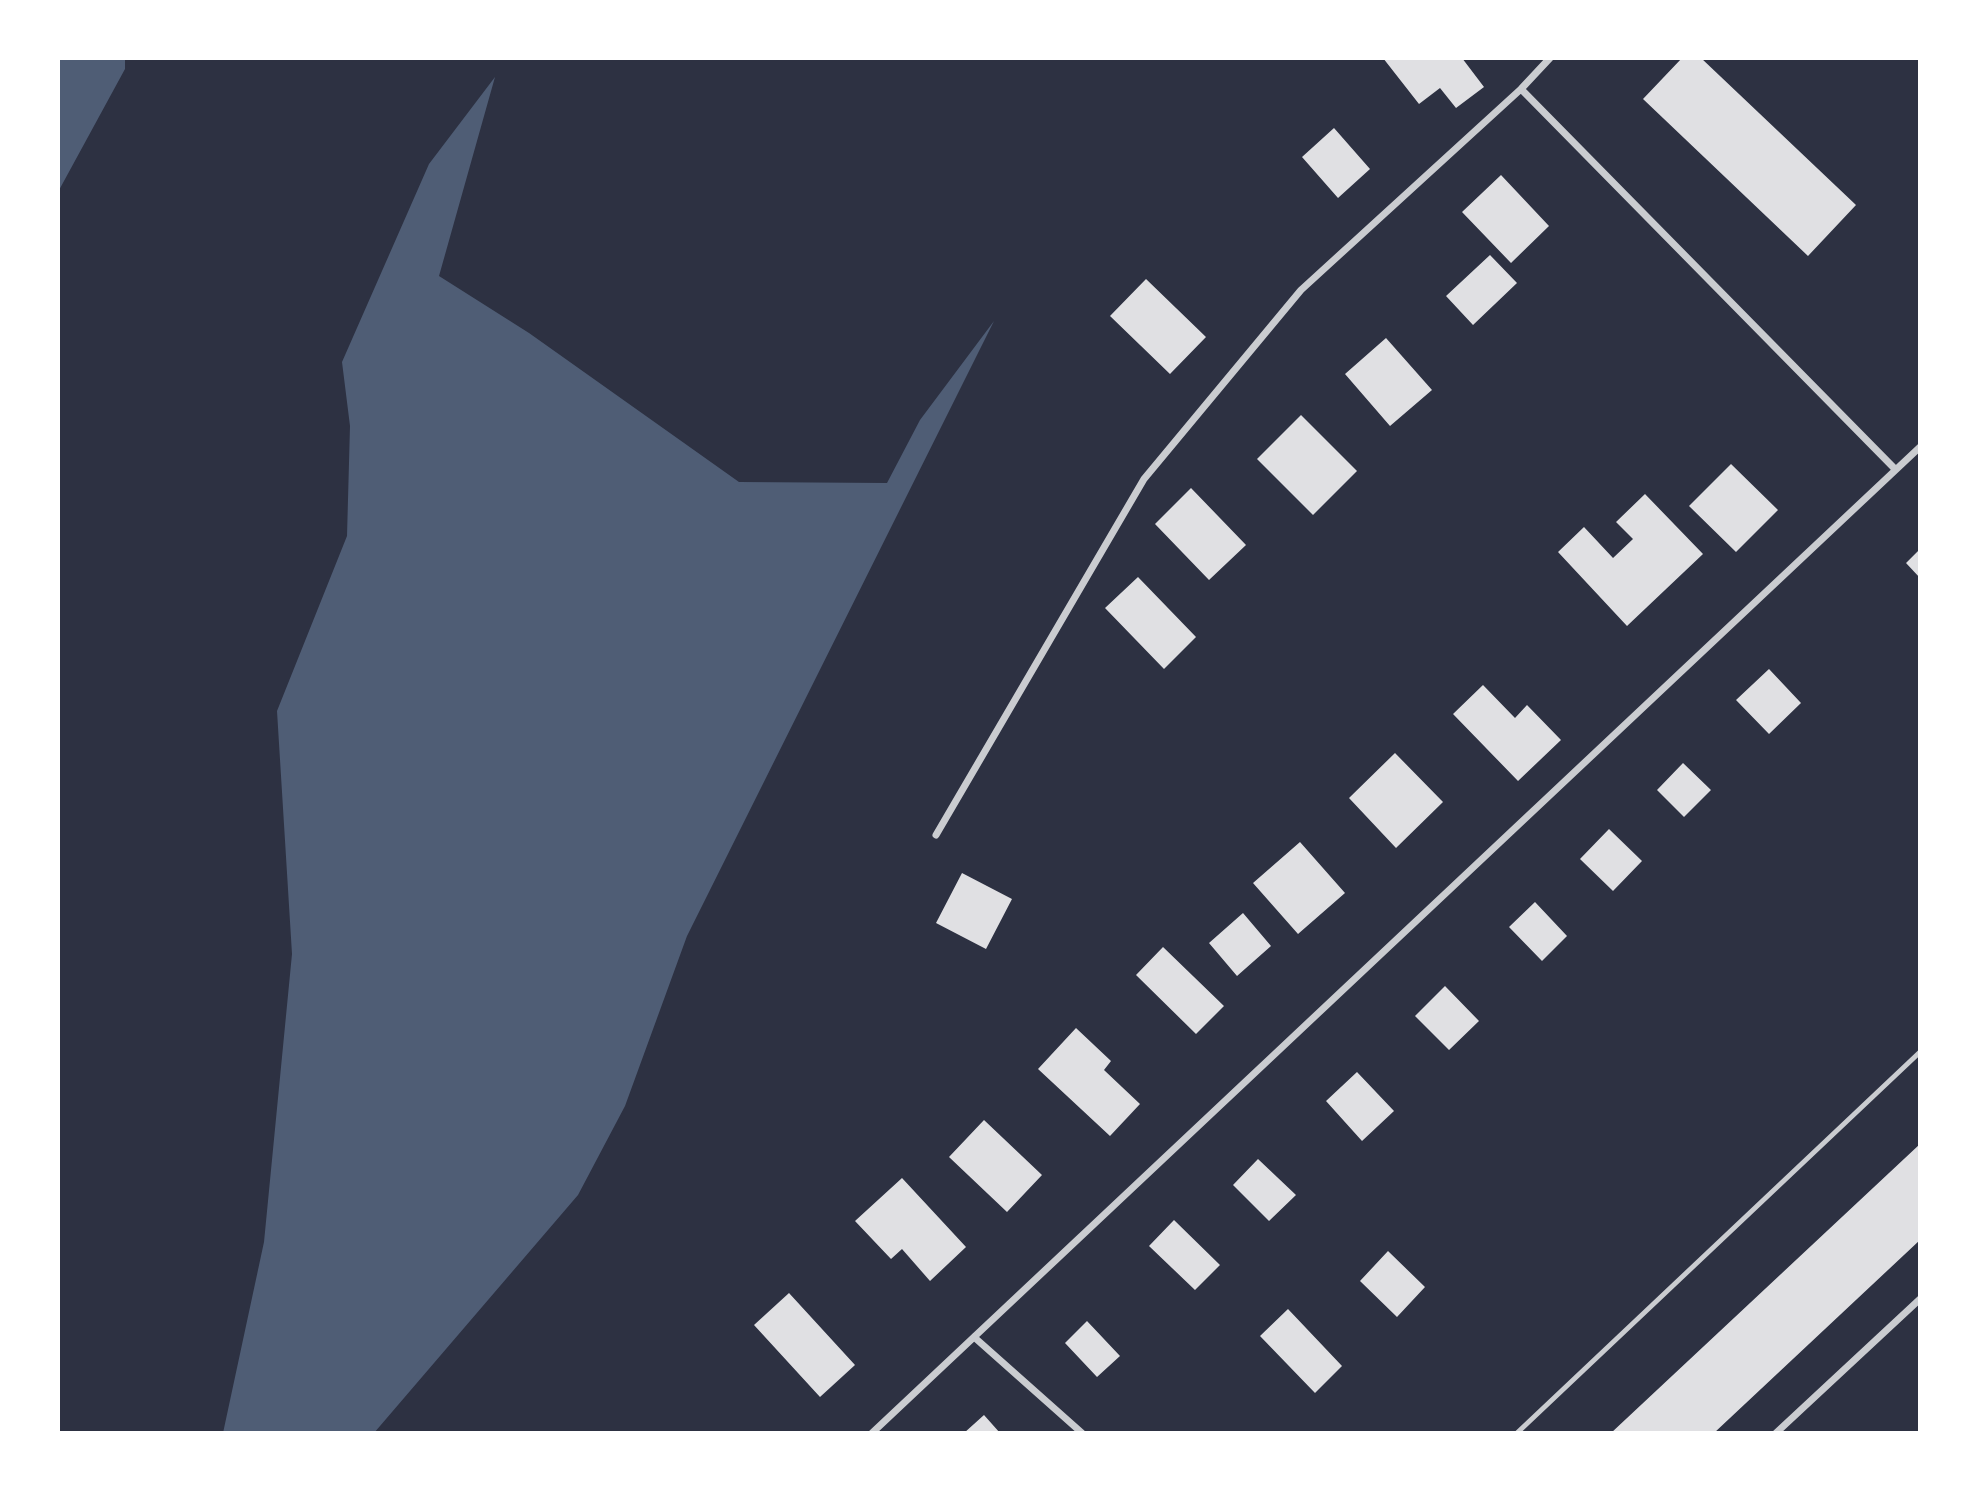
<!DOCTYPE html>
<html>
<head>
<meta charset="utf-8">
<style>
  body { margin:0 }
  #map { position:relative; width:1978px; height:1491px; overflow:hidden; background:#2d3142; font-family:"Source Sans 3",sans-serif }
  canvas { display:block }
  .frame { position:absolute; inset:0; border:60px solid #fff; pointer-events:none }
</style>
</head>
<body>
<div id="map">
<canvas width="1978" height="1491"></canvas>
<div class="frame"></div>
</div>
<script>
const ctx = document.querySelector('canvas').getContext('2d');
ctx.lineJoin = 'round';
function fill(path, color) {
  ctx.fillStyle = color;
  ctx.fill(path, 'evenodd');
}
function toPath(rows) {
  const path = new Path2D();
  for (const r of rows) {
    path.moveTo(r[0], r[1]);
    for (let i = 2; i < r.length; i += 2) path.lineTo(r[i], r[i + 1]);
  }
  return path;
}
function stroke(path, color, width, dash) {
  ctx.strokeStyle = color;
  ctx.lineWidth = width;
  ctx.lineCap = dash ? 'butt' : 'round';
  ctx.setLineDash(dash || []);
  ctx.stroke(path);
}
fill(toPath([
  [58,58,125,58,125,69,58,192],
  [495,77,439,276,529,333,739,482,887,483,920,420,994,321,687,936,625,1106,578,1195,374,1433,223,1433,264,1242,292,954,277,711,347,536,350,426,342,362,429,164]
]), '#4f5d75');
fill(toPath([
  [1383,58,1462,58,1484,87,1456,108,1440,88,1419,104],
  [1682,58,1701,58,1856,205,1808,256,1643,99],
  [1334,128,1370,169,1338,198,1302,157],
  [1501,175,1549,226,1511,263,1462,212],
  [1490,255,1517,283,1473,325,1446,296],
  [1146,279,1206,337,1170,374,1110,316],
  [1386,338,1432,390,1390,426,1345,374],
  [1301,415,1357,471,1313,515,1257,459],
  [1731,464,1778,510,1736,552,1689,506],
  [1191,488,1246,545,1209,580,1155,524],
  [1645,494,1703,554,1627,626,1558,552,1584,527,1613,558,1633,539,1616,522],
  [1920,549,1920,578,1906,563],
  [1138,577,1196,637,1164,669,1105,608],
  [1769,669,1801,703,1769,734,1736,700],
  [1483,685,1515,718,1527,705,1561,740,1518,781,1453,714],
  [1395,753,1443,802,1396,848,1349,798],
  [1683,763,1711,790,1684,817,1657,790],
  [1609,829,1642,861,1613,891,1580,859],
  [1300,842,1345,893,1298,934,1253,883],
  [962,873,1012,899,986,949,936,923],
  [1535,902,1567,936,1542,961,1509,927],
  [1243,913,1271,946,1237,976,1209,943],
  [1163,947,1224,1006,1196,1034,1136,975],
  [1445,986,1479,1021,1449,1050,1415,1016],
  [1076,1028,1111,1061,1104,1070,1140,1104,1110,1136,1038,1069],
  [1357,1072,1394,1111,1362,1141,1326,1101],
  [984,1120,1042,1175,1007,1212,949,1157],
  [1920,1144,1920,1240,1714,1433,1611,1433],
  [1258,1159,1296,1195,1269,1221,1233,1185],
  [902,1178,966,1247,930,1281,902,1249,891,1259,855,1221],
  [1174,1220,1220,1265,1195,1290,1149,1246],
  [1388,1251,1425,1287,1397,1317,1360,1281],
  [789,1293,855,1365,820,1397,754,1325],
  [1288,1309,1342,1366,1315,1393,1260,1336],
  [1087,1321,1120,1356,1097,1377,1065,1343],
  [984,1415,1000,1433,964,1433]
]), '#e0e0e3');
stroke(toPath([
  [1517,1433,1920,1052]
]), '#caccd0', 5);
stroke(toPath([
  [1521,89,1895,469],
  [936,835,1144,479,1301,290,1521,89,1550,58],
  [974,1337,1082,1433],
  [872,1433,1920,447],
  [1776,1433,1920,1299]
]), '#caccd0', 7);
</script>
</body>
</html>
